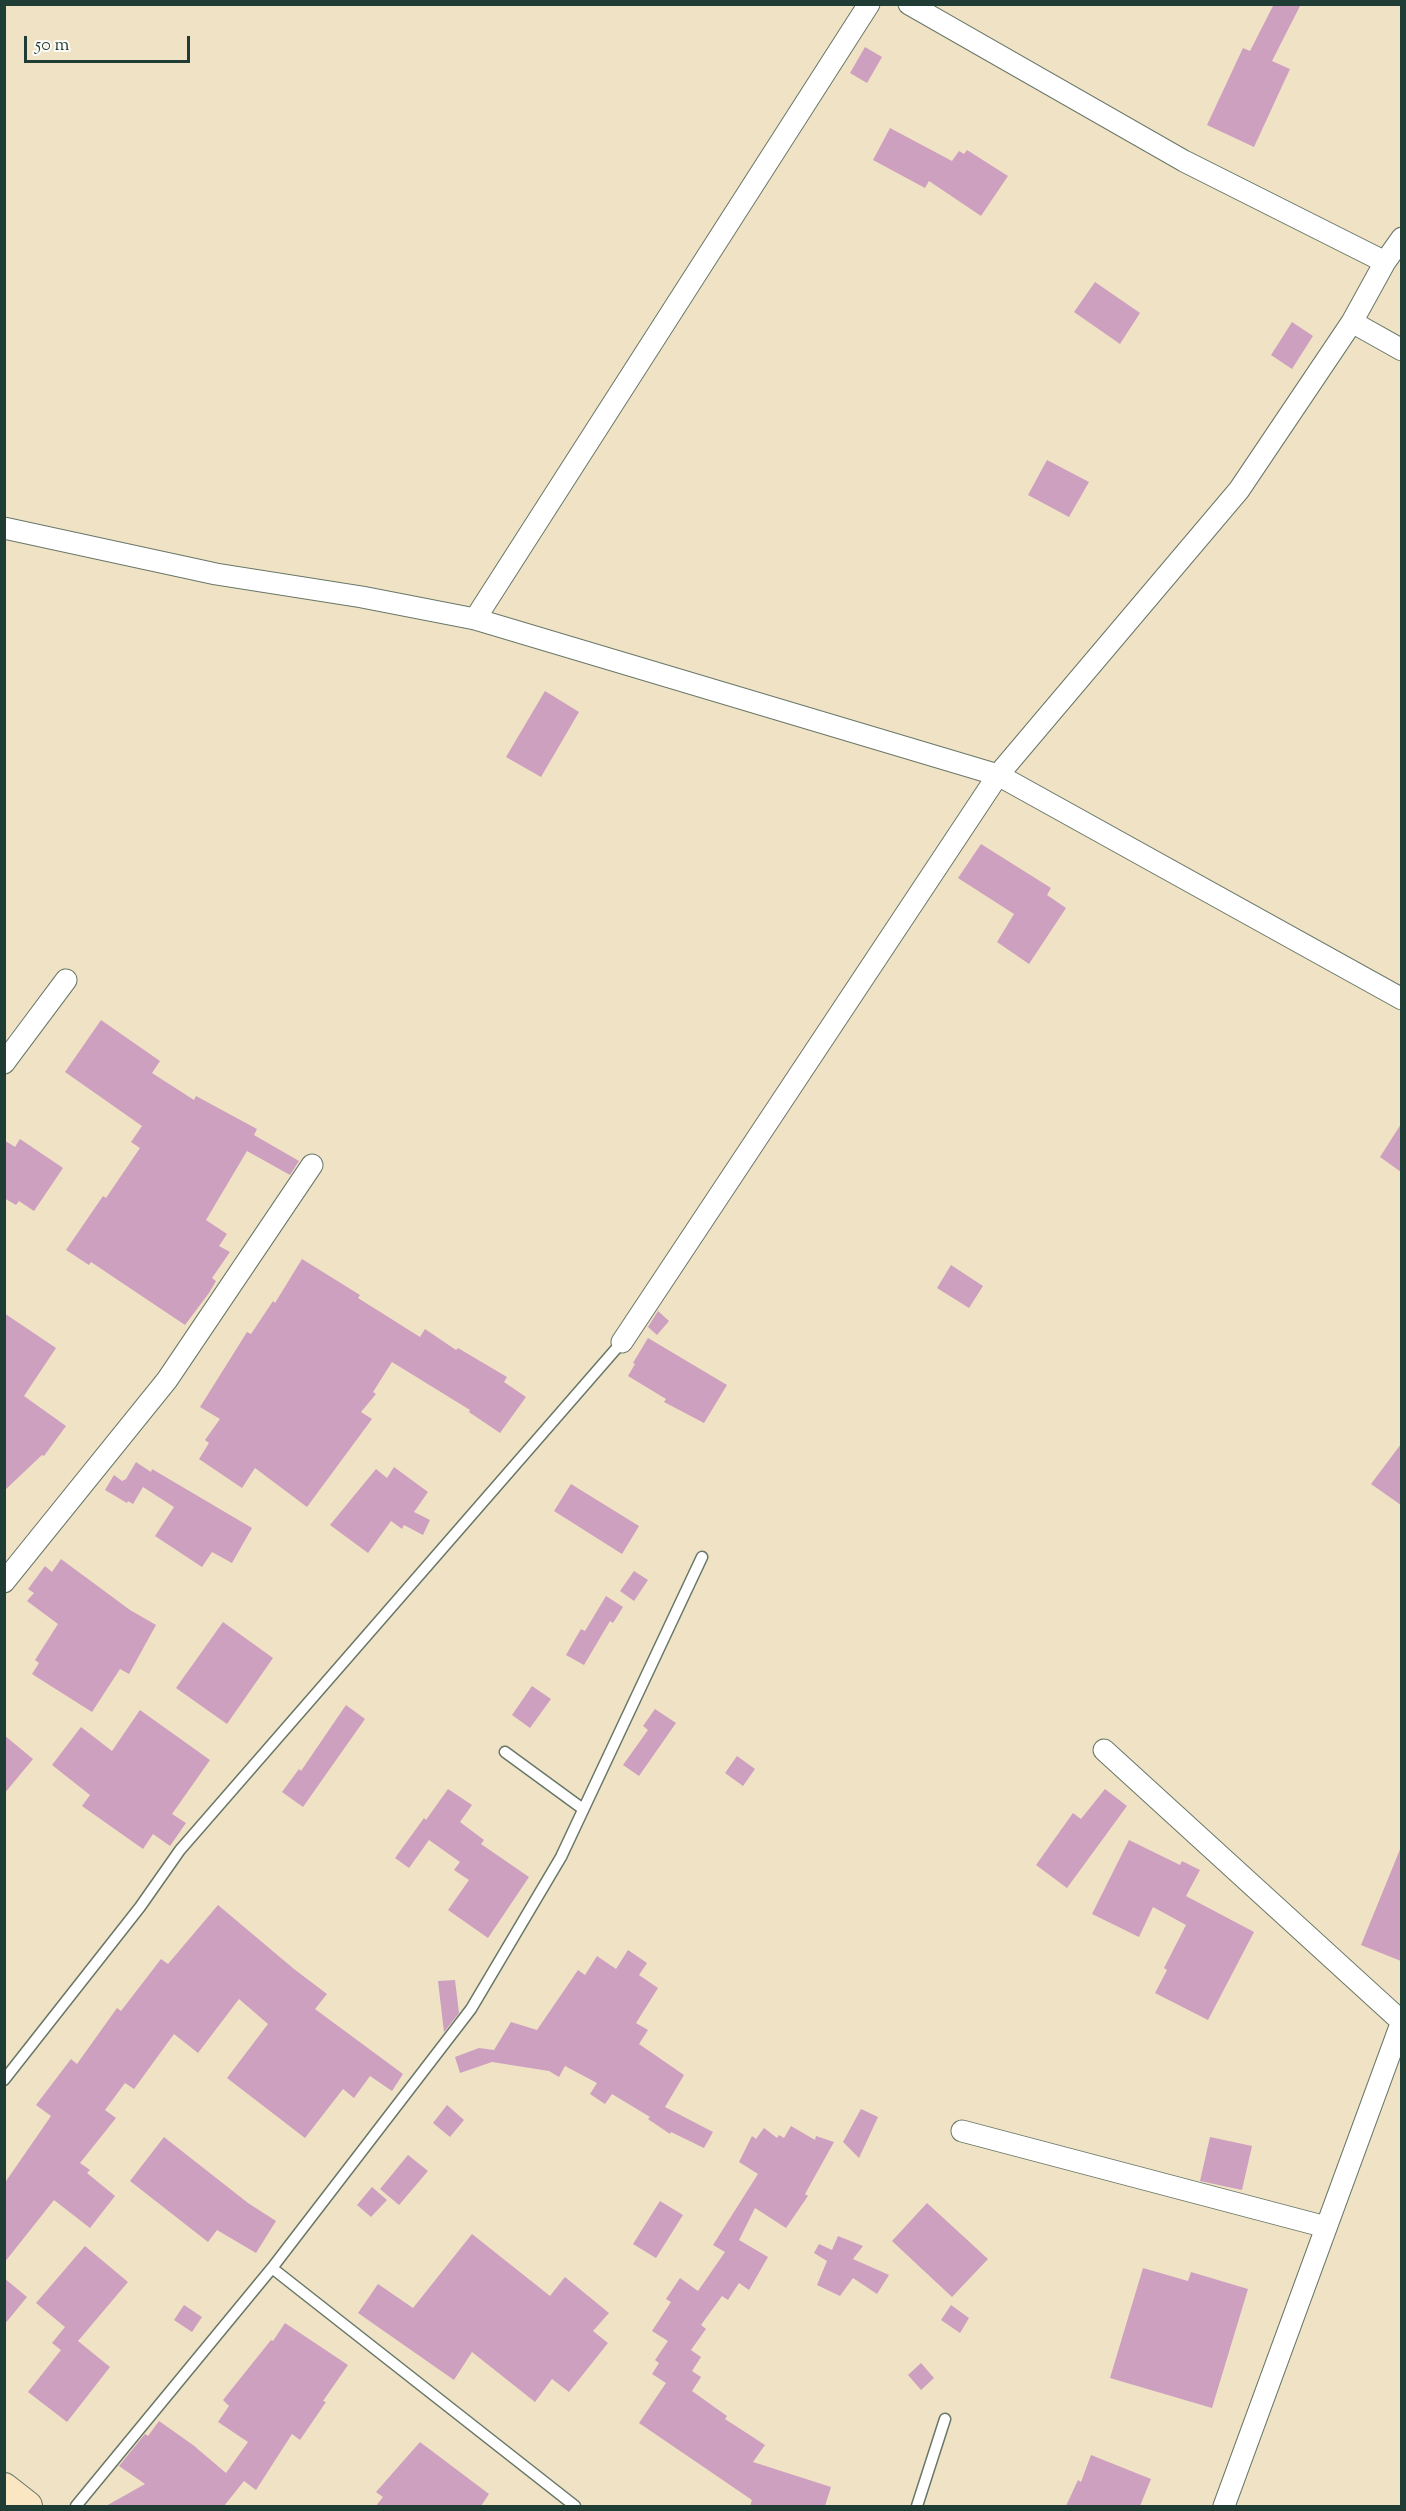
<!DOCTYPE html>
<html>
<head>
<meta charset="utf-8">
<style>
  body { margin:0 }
  #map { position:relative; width:1406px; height:2511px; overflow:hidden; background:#f0e2c5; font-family:"Sorts Mill Goudy",serif }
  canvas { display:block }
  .frame { position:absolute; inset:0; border:6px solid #1f3d34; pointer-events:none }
  .scale { position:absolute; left:24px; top:36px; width:166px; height:27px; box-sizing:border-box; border:3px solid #1f3d34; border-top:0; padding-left:8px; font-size:18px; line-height:21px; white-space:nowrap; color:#1f3d34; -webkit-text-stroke:4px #fdfcf7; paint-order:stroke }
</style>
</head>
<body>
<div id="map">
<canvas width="1406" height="2511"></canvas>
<div class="frame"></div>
<div class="scale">50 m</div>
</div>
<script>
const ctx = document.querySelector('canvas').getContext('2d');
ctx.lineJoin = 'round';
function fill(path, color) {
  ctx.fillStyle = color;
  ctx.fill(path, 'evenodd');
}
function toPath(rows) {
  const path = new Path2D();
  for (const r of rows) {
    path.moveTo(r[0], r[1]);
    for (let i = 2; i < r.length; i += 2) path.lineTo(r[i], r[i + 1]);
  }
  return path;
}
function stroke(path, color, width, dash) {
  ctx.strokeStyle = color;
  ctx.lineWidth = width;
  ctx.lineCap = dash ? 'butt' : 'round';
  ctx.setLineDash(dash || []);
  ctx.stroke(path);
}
fill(toPath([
  [1274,4,1301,4,1272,61,1290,69,1254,147,1207,125,1243,48,1250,51],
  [865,47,882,57,867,83,850,73],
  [890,128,952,161,959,151,964,154,967,150,1008,176,981,216,929,181,925,188,873,160],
  [1095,282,1140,313,1120,344,1074,312],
  [1292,322,1313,336,1292,369,1271,355],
  [1047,460,1089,482,1069,517,1028,495],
  [545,691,579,712,541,777,506,757],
  [981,844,1051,888,1047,895,1066,908,1029,964,997,942,1014,914,958,878],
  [101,1020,160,1061,152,1073,194,1100,196,1096,257,1129,254,1135,299,1161,290,1175,247,1151,206,1220,227,1234,219,1246,230,1252,212,1278,216,1281,209,1293,185,1325,91,1262,89,1265,66,1250,103,1196,106,1198,140,1148,131,1142,142,1126,65,1072],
  [1401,1124,1401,1172,1380,1157],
  [20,1139,63,1168,34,1211,19,1201,16,1205,4,1198,4,1140,15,1147],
  [302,1259,360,1295,358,1298,420,1337,425,1329,456,1350,458,1348,507,1377,504,1382,526,1397,500,1433,469,1412,470,1410,392,1362,373,1392,376,1394,361,1412,372,1419,307,1507,255,1468,242,1488,199,1459,209,1443,205,1440,220,1419,200,1407,247,1332,251,1334,273,1301,275,1303],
  [951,1265,983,1286,969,1308,937,1288],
  [658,1311,669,1321,657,1335,648,1327],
  [4,1313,56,1348,24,1396,66,1426,44,1456,42,1455,4,1491],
  [648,1338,727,1385,704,1423,664,1402,666,1399,628,1376,635,1364,633,1363],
  [1401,1444,1401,1505,1371,1484],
  [136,1462,151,1472,152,1469,252,1528,232,1563,212,1552,202,1567,155,1536,174,1507,143,1487,133,1504,128,1501,127,1503,105,1490,114,1475,122,1481,126,1479],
  [394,1467,428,1492,414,1512,430,1520,423,1535,404,1525,402,1529,391,1521,368,1553,330,1525,376,1469,387,1478],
  [571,1484,639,1526,622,1554,554,1511],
  [61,1559,130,1610,156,1625,129,1674,120,1669,92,1712,32,1674,39,1663,35,1660,58,1624,27,1601,34,1593,28,1589,45,1566,52,1572],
  [634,1571,648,1580,634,1601,620,1591],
  [606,1596,623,1607,613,1623,610,1621,584,1665,566,1655,581,1629,585,1631],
  [223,1622,273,1658,227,1724,176,1688],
  [532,1686,551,1699,530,1728,512,1715],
  [346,1705,365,1719,303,1807,282,1792,299,1769,301,1771],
  [655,1709,676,1723,639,1776,623,1765,648,1730,643,1726],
  [140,1710,210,1760,172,1814,186,1823,170,1846,153,1834,143,1849,82,1806,90,1795,52,1765,81,1727,112,1751],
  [4,1735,33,1759,4,1794],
  [737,1756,755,1769,743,1786,725,1773],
  [448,1789,472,1805,460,1822,484,1840,481,1844,529,1877,488,1938,448,1910,469,1880,454,1870,460,1862,429,1840,409,1868,395,1858,424,1818,426,1820],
  [1105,1789,1127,1806,1067,1888,1036,1865,1073,1813,1081,1819],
  [1129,1840,1180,1865,1182,1861,1200,1870,1186,1896,1254,1932,1208,2020,1155,1993,1167,1970,1164,1968,1186,1925,1153,1907,1139,1937,1092,1914],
  [1401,1847,1401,1961,1361,1945],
  [218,1905,294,1969,327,1994,315,2009,403,2074,392,2091,370,2076,354,2098,343,2089,305,2138,227,2078,268,2024,239,1999,198,2053,174,2034,134,2089,125,2083,105,2110,116,2118,80,2163,90,2170,87,2173,115,2196,90,2228,54,2200,4,2263,4,2184,51,2116,36,2105,71,2059,77,2064,117,2008,121,2011,161,1959,168,1964],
  [628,1950,647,1963,639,1975,658,1988,636,2023,648,2030,639,2044,684,2075,665,2107,713,2132,704,2148,671,2132,670,2134,648,2119,650,2117,612,2094,605,2104,590,2094,597,2083,565,2066,559,2077,549,2071,492,2062,460,2073,455,2057,479,2048,494,2050,511,2022,537,2030,578,1970,585,1975,597,1956,616,1969],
  [455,1980,459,2013,444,2032,438,1981],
  [447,2105,464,2120,450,2137,433,2123],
  [861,2109,878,2117,859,2158,843,2142],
  [791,2126,815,2140,816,2136,834,2142,805,2194,808,2196,786,2228,755,2208,739,2240,768,2257,749,2290,739,2283,728,2300,722,2296,701,2325,706,2329,691,2350,701,2357,692,2371,701,2377,692,2391,727,2416,725,2419,765,2445,753,2462,831,2487,825,2506,750,2506,752,2500,639,2423,666,2383,652,2374,659,2363,655,2360,668,2341,652,2331,671,2302,666,2299,680,2278,698,2291,725,2252,713,2245,758,2174,739,2162,752,2136,756,2139,764,2128,777,2138,779,2135,784,2138],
  [164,2137,248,2203,276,2221,256,2253,217,2230,208,2242,130,2181],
  [1210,2137,1252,2146,1242,2190,1200,2181],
  [408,2155,428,2171,399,2205,380,2189],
  [372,2187,387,2200,371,2217,357,2205],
  [660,2201,683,2215,656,2258,633,2244],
  [927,2203,988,2259,952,2297,892,2241],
  [472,2234,550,2296,565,2277,609,2313,593,2331,608,2343,569,2392,552,2379,535,2402,472,2352,454,2380,358,2313,378,2284,413,2308],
  [838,2236,863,2246,853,2259,889,2275,877,2294,853,2278,840,2296,817,2285,827,2261,814,2253,819,2244,832,2250],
  [85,2246,128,2282,78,2341,110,2367,67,2422,28,2392,61,2350,52,2343,65,2327,36,2303],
  [1143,2268,1188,2281,1191,2272,1248,2289,1212,2408,1110,2378],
  [4,2278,27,2297,4,2325],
  [184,2305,202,2317,192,2332,174,2320],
  [951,2305,969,2318,960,2333,941,2320],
  [285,2323,348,2365,323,2401,326,2402,300,2440,292,2434,256,2490,244,2481,224,2506,106,2506,145,2484,119,2466,145,2434,148,2436,159,2421,193,2445,226,2473,248,2442,218,2422,229,2406,223,2400,271,2340,273,2341],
  [921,2363,934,2378,921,2390,908,2375],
  [420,2442,489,2494,481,2506,376,2506,383,2497,376,2492],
  [1091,2455,1151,2479,1140,2506,1066,2506,1078,2480,1081,2482]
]), '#cda0bf');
const service = toPath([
  [505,1752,583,1809],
  [4,2080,140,1907,180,1850,622,1342],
  [272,2268,575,2506],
  [76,2506,272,2268,471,2009,561,1857,702,1557],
  [917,2506,945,2419]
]);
const minor = toPath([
  [909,4,1184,161,1385,262],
  [1352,322,1402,350],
  [4,528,216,574,362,597,475,619,998,775,1402,999],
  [475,619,869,4],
  [4,1063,66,980],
  [622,1342,998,775,1239,490,1352,322,1385,262,1402,238],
  [4,1582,167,1380,312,1165],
  [1104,1750,1401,2021],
  [962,2131,1326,2227],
  [1224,2506,1402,2021]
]);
const secondary = toPath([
  [4,2488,27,2506]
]);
stroke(service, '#687767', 13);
stroke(minor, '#687767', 23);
stroke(secondary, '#687767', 32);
stroke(service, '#fff', 10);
stroke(minor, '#fff', 21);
stroke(secondary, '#fbe6c4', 30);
</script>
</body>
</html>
